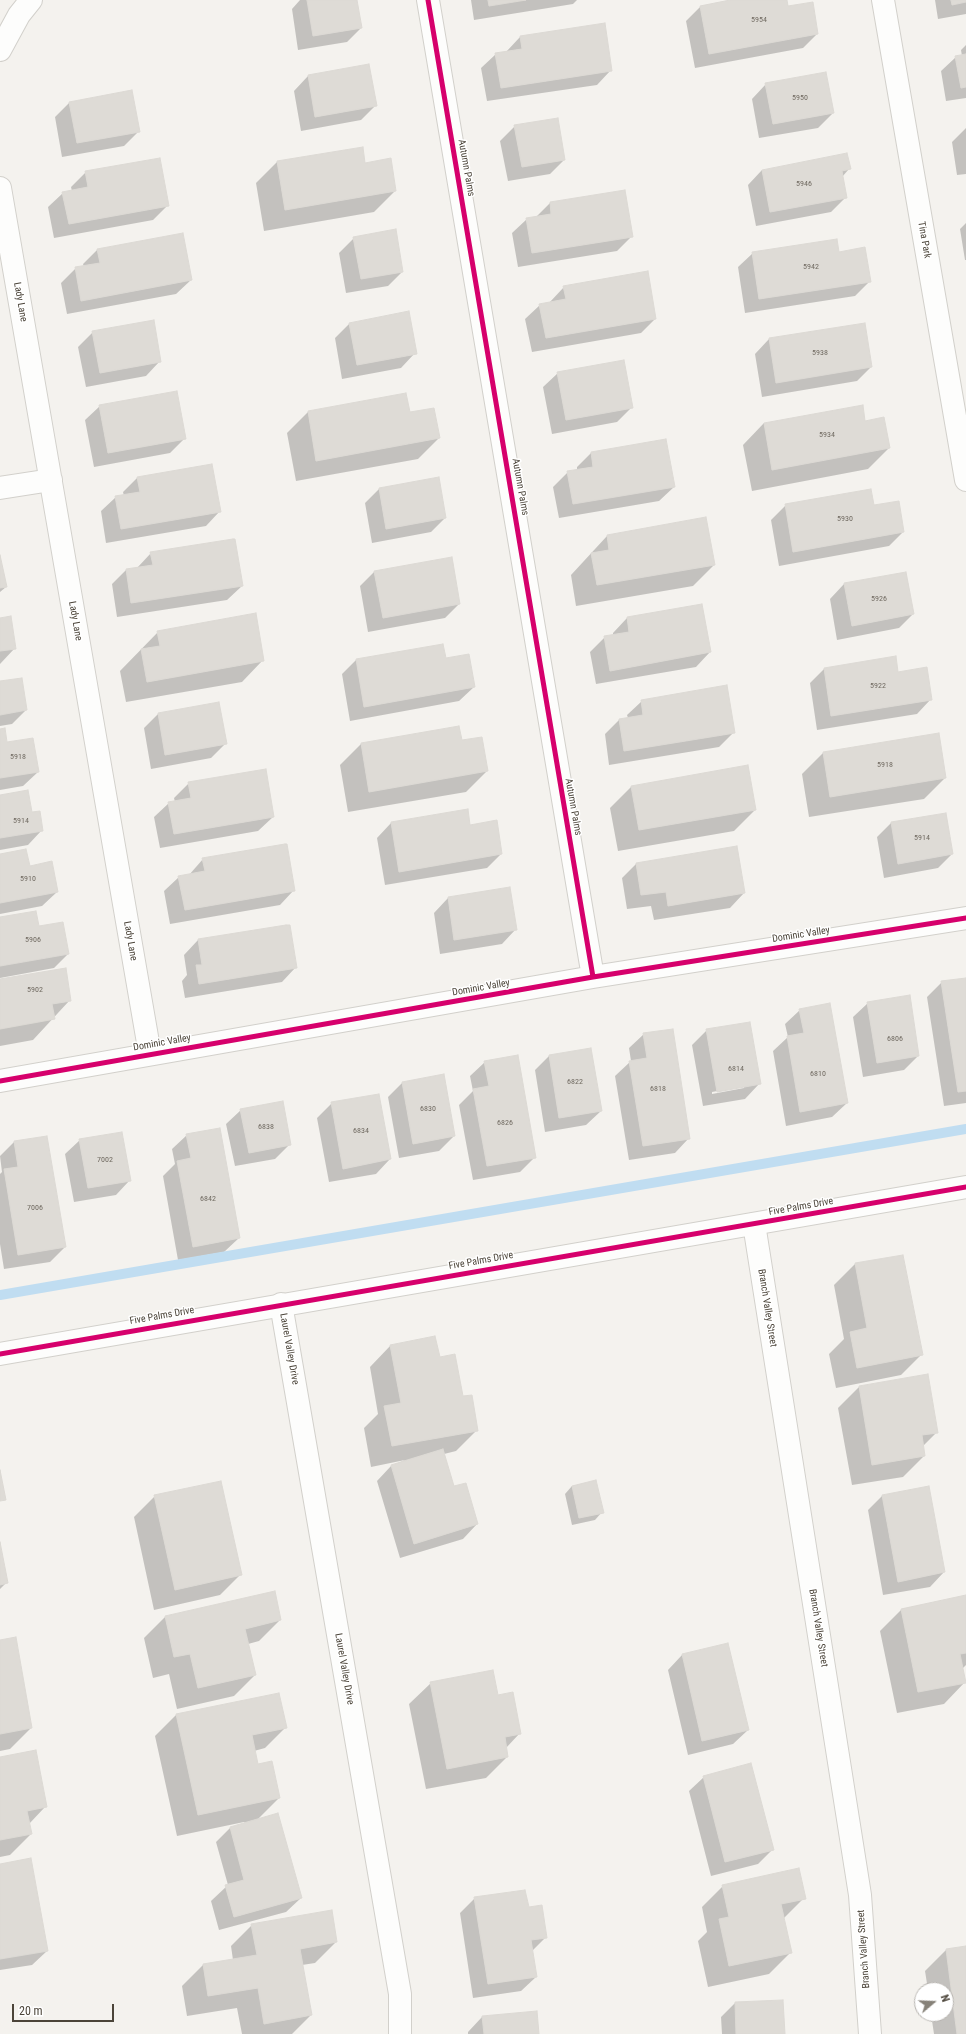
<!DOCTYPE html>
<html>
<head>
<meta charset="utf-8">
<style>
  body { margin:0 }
  #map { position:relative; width:966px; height:2034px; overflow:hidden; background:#f4f2ee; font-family:"Roboto Condensed",sans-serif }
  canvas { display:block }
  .north { position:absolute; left:914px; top:1982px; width:40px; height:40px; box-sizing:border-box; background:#fff; border:1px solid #b7b4b0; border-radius:50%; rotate:71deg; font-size:11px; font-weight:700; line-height:16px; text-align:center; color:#4b4439 }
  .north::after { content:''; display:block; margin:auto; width:14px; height:18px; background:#868178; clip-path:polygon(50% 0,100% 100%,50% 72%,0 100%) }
  .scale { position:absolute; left:12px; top:2004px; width:102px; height:18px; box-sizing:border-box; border:2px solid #4b4439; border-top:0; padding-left:5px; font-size:12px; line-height:14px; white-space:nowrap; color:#4b4439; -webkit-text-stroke:3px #fff; paint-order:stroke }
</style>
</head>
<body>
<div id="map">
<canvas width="966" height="2034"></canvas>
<div class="north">N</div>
<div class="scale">20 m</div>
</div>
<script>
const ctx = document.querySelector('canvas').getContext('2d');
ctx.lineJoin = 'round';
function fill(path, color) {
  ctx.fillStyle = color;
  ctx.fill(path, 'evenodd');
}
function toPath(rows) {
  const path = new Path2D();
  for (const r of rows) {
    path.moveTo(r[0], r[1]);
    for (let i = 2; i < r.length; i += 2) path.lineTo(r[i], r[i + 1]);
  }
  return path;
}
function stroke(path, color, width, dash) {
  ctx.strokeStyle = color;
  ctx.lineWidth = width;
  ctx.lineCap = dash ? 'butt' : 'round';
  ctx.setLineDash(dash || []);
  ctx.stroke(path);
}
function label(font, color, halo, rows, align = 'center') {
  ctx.font = font + ' "Roboto Condensed",sans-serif';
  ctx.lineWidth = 3;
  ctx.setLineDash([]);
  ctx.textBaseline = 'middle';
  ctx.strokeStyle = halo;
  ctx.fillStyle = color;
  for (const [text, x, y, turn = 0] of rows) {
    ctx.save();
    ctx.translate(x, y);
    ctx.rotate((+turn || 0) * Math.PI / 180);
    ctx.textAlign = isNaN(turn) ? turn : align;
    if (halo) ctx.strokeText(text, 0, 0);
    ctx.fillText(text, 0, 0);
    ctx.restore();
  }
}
fill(toPath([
  [300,0,356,0,361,28,347,42,298,50,292,9],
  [471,0,577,0,573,4,474,20],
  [737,0,786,0,788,7,817,34,803,48,695,68,686,21,701,6],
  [935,0,966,0,966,14,938,19],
  [520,37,611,70,597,85,487,101,481,68,496,54,506,52],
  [966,45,966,98,946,101,941,71,956,57,962,56,961,50],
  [368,65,375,106,361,120,301,131,294,91,308,76],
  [766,84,833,113,818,128,759,138,752,99],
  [69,103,138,132,124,146,62,157,55,117],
  [515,126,564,160,550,174,508,181,500,141],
  [966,128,966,174,957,175,952,142],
  [390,160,395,191,374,212,264,231,256,183,277,162,364,164],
  [849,169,842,177,846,197,831,212,756,226,748,185,762,170],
  [86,172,168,205,153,220,54,238,48,207,63,193,72,191,71,187],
  [624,191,631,237,617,251,518,267,512,233,527,219,536,217,550,203],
  [966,223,966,260,965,260,960,229],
  [354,238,402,272,388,286,346,293,339,253],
  [98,249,191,280,176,294,67,314,61,283,76,268,84,267,83,264],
  [753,253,838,253,870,281,855,296,745,313,738,267],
  [564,287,655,319,641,333,532,352,525,319,540,305,549,303],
  [350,323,415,353,401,368,342,379,335,338],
  [93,332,160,361,146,376,86,387,78,347],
  [769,339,871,367,857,381,762,397,755,354],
  [558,373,631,408,617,422,552,434,543,387],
  [405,394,409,413,439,438,418,459,296,481,287,433,308,412],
  [100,406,184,439,170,453,94,467,85,420],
  [864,422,889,448,868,469,752,491,743,445,764,423],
  [591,453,674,487,659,501,559,518,553,487,568,472,577,471,577,467],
  [138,477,220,511,206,526,106,543,101,511,116,497,124,496,123,492],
  [379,489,445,518,431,532,372,543,365,503],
  [786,505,874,506,903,532,889,546,779,566,771,520],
  [706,519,714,565,693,586,576,606,571,575,607,536],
  [151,553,242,586,227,600,117,617,112,584,126,570,137,568],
  [0,556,6,587,0,592],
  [374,572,459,604,445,618,368,632,360,586],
  [906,573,913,614,899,628,837,640,830,599,844,584],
  [702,606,710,652,696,667,596,684,590,652,605,637,613,636,613,633,627,618],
  [0,619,15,648,0,664],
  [158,632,263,660,242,682,126,702,120,671],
  [445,659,474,687,459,701,350,721,342,674,356,660],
  [824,669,897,673,931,699,917,714,817,730,810,683],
  [0,682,26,710,12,724,0,726],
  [642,701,734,732,719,747,609,765,605,734,619,720,628,718,627,715],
  [158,714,226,743,211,758,151,769,144,728],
  [459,727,461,742,487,771,466,792,348,812,340,765,361,744],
  [0,730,6,743,38,772,23,786,0,790],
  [823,753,945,778,924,799,809,817,802,774],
  [189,783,273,817,258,831,160,848,154,817,169,803,175,802,174,798],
  [631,787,755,810,734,831,618,851,610,808],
  [0,796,31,813,42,830,28,845,0,850],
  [946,814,952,854,938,868,884,878,877,837,891,823],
  [391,823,469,826,501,854,487,868,385,885,377,838],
  [0,855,29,867,57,892,42,906,0,914],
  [203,859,294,890,280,905,170,924,164,891,179,877,189,875],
  [636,864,744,893,730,908,654,920,651,906,627,909,622,878],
  [509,888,516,929,502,944,440,954,434,913,448,898],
  [0,918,38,927,68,954,54,968,0,978],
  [289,926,296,967,282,982,185,998,182,981,187,975,184,955,198,940],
  [966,979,966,1103,944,1106,927,997,942,982],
  [0,981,70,1000,33,1040,0,1046],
  [868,1003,918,1056,904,1070,863,1077,853,1017],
  [800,1010,847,1103,832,1117,786,1126,773,1051,788,1037,785,1024],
  [707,1030,759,1084,745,1099,703,1106,692,1045],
  [744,1086,744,1088,712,1094,712,1092],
  [644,1034,689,1138,675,1153,629,1160,615,1076,631,1061,629,1048],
  [549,1056,601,1111,586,1125,545,1132,535,1070],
  [485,1062,535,1157,520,1172,473,1180,459,1105,473,1091,470,1076],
  [403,1082,454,1136,439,1151,399,1158,388,1097],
  [332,1103,390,1159,376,1174,329,1182,317,1118],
  [241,1110,290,1144,275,1159,235,1166,226,1124],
  [187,1135,239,1238,224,1252,178,1260,163,1176,175,1164,172,1149],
  [80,1140,130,1180,116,1195,74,1202,65,1154],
  [14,1142,65,1247,50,1262,4,1269,0,1244,0,1174,2,1172,0,1156],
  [855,1264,922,1354,901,1375,836,1388,829,1354,844,1339,834,1285],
  [391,1345,439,1358,462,1397,477,1430,456,1451,444,1454,454,1488,477,1524,463,1539,400,1558,377,1481,391,1466,405,1460,371,1467,364,1428,378,1414,370,1367],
  [859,1387,937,1432,923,1446,924,1456,903,1477,852,1485,838,1408],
  [595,1481,602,1512,595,1520,572,1525,565,1494,572,1486],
  [928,1487,944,1572,930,1587,883,1595,868,1510,882,1496],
  [155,1496,241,1574,220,1595,154,1610,134,1517],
  [0,1547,6,1583,0,1589],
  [966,1596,966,1665,962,1669,965,1682,944,1704,897,1713,880,1631,902,1609],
  [165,1617,280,1620,259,1641,248,1644,255,1675,234,1696,177,1709,169,1674,153,1678,144,1638],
  [0,1641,31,1728,10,1749,0,1751],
  [727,1644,748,1730,733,1744,688,1755,668,1670,682,1655],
  [431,1683,497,1696,520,1733,506,1748,507,1757,486,1778,426,1789,409,1704],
  [176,1715,286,1727,265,1748,254,1751,257,1765,279,1798,257,1820,301,1898,286,1912,219,1930,211,1901,228,1885,216,1842,230,1828,245,1823,244,1822,177,1836,155,1736],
  [0,1758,45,1807,29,1824,31,1834,10,1855,0,1857],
  [704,1777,773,1849,758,1864,711,1876,689,1791],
  [0,1865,47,1951,32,1965,0,1970],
  [723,1886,804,1898,783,1919,790,1953,769,1974,708,1987,698,1941,707,1932,702,1907],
  [475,1898,528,1909,546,1937,532,1951,536,1977,521,1991,473,1998,460,1913],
  [252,1925,336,1942,315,1963,302,1965,311,2015,292,2034,242,2034,237,2008,187,2016,182,1986,203,1965,233,1960,231,1946],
  [966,1947,966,2034,934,2034,931,2014,946,2014,946,1990,928,1990,925,1971,946,1950],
  [735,2003,784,2034,722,2034,721,2017],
  [482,2017,538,2034,468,2034,468,2032]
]), '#0003');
stroke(toPath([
  [0,1295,966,1129]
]), '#c0ddf1', 10);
const building = toPath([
  [307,0,357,0,362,28,313,36,307,0],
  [488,0,526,0,489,6,488,0],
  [730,0,787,0,788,6,813,2,818,34,709,54,700,6,730,0],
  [951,0,966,0,966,2,952,5,951,0],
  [605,23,612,71,501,88,495,53,522,49,520,36,605,23],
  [966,54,966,87,961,88,955,56,966,54],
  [369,64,377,106,315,117,308,75,369,64],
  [826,72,834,113,773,124,765,83,826,72],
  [132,90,140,132,77,143,69,102,132,90],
  [558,118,565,160,522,167,514,125,558,118],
  [363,147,365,163,391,158,396,191,285,210,277,161,363,147],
  [847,153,851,169,842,171,847,198,770,212,762,170,847,153],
  [160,158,169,206,69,224,62,192,88,187,85,171,160,158],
  [625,190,633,237,532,253,526,218,551,214,550,202,625,190],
  [396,229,403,272,361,279,353,237,396,229],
  [183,233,192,280,81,301,75,267,100,263,97,249,183,233],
  [837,239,839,252,865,247,871,282,759,299,752,252,837,239],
  [648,271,656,319,546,338,539,304,566,299,563,286,648,271],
  [409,311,417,354,357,365,349,323,409,311],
  [154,320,161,362,100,373,92,331,154,320],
  [865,323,872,367,776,383,769,338,865,323],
  [624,360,633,408,566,420,557,372,624,360],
  [177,391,186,439,108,453,99,405,177,391],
  [406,393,410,412,434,408,440,438,316,461,308,411,406,393],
  [863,405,865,421,884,417,890,448,772,470,764,423,863,405],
  [666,439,675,487,573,504,567,471,593,467,591,452,666,439],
  [212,464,221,512,121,529,115,496,140,492,137,477,212,464],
  [439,477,446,518,386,529,379,488,439,477],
  [871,489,874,505,899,501,904,532,793,552,785,504,871,489],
  [706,517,715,565,597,585,591,553,609,550,607,535,706,517],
  [233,539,235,539,243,586,131,603,126,569,153,565,150,552,233,539],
  [0,555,7,587,0,588,0,555],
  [452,557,460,604,383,618,374,571,452,557],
  [906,572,914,614,852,626,844,583,906,572],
  [702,604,711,652,610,671,604,636,629,632,627,617,702,604],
  [256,613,264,661,147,682,141,649,160,646,157,631,256,613],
  [11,616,16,649,0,651,0,618,11,616],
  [443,644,446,658,469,654,475,687,364,707,356,659,443,644],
  [896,656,898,672,927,667,932,700,831,716,824,668,896,656],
  [22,678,27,710,0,715,0,681,22,678],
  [727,685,735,733,624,751,619,719,643,715,641,700,727,685],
  [219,702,227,744,165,755,158,713,219,702],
  [459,726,462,740,482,737,488,771,369,792,361,743,459,726],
  [5,728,7,742,33,738,39,772,0,778,0,729,5,728],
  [939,733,946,778,830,797,823,752,939,733],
  [748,765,756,810,639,830,631,786,748,765],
  [266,769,274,817,174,834,168,802,191,798,188,782,266,769],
  [28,790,32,812,40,811,43,831,0,838,0,795,28,790],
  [468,809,470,825,497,820,502,854,399,872,391,822,468,809],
  [946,813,953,854,898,864,891,822,946,813],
  [285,844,287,844,295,891,185,910,178,876,205,871,202,858,285,844],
  [737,846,745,893,668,906,666,892,641,895,636,863,737,846],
  [26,849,30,866,52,861,58,892,0,903,0,854,26,849],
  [510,887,517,930,454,940,448,897,510,887],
  [36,911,39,926,63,922,69,954,0,966,0,917,36,911],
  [286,925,290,925,297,968,199,984,196,965,202,965,198,939,286,925],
  [66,968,71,1001,52,1004,55,1019,0,1029,0,979,66,968],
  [966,978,966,1091,958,1092,941,981,966,978],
  [910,995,919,1056,877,1063,867,1002,910,995],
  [830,1003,848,1103,800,1112,787,1036,804,1033,799,1009,830,1003],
  [750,1022,761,1084,717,1092,706,1029,750,1022],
  [673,1029,690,1139,643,1146,629,1061,647,1058,643,1033,673,1029],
  [591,1048,602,1111,559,1118,549,1055,591,1048],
  [518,1055,536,1158,487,1166,473,1089,489,1086,484,1061,518,1055],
  [444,1074,455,1136,413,1144,402,1082,444,1074],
  [379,1094,391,1159,343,1169,331,1102,379,1094],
  [283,1101,291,1145,249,1153,240,1109,283,1101],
  [220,1128,240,1238,193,1247,177,1161,191,1158,186,1134,220,1128],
  [122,1132,131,1181,88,1188,79,1139,122,1132],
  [47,1136,66,1247,18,1255,4,1169,18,1167,14,1141,47,1136],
  [903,1255,923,1355,857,1368,850,1332,867,1328,855,1263,903,1255],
  [435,1336,440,1357,455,1354,463,1396,472,1395,478,1431,392,1446,384,1406,401,1403,390,1345,435,1336],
  [928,1374,938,1433,922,1435,925,1456,872,1465,859,1386,928,1374],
  [443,1449,454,1486,466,1483,478,1524,414,1544,391,1465,443,1449],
  [0,1470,6,1500,0,1501,0,1470],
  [596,1480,604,1513,579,1518,572,1486,596,1480],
  [221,1481,242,1575,175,1590,154,1495,221,1481],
  [929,1486,945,1572,898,1582,882,1495,929,1486],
  [0,1542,8,1583,0,1585,0,1542],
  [275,1591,281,1620,245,1629,256,1675,198,1688,190,1654,174,1657,165,1616,275,1591],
  [966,1595,966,1653,960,1654,966,1683,918,1692,901,1609,966,1595],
  [16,1637,32,1728,0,1734,0,1640,16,1637],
  [728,1643,749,1730,702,1741,682,1654,728,1643],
  [493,1670,498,1695,513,1692,521,1734,505,1737,508,1757,447,1769,430,1682,493,1670],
  [279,1693,287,1728,252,1735,258,1764,272,1761,280,1798,198,1815,176,1714,279,1693],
  [36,1750,47,1807,27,1811,32,1834,0,1840,0,1757,36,1750],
  [751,1763,774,1850,725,1862,703,1776,751,1763],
  [278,1813,302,1898,234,1917,225,1885,244,1880,230,1827,278,1813],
  [31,1858,48,1951,0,1959,0,1864,31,1858],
  [799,1868,806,1899,781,1904,792,1953,729,1966,719,1919,729,1917,722,1885,799,1868],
  [525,1890,529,1907,542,1905,547,1938,531,1940,537,1977,488,1984,474,1897,525,1890],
  [332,1910,337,1942,300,1949,312,2015,264,2024,258,1988,208,1996,203,1964,257,1955,251,1924,332,1910],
  [966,1946,966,2034,957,2034,946,1949,966,1946],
  [783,2000,785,2034,736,2034,735,2002,783,2000],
  [537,2011,539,2034,484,2034,482,2016,537,2011]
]);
fill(building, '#dedbd6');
stroke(building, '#dcd9d4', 1);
const minor = toPath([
  [428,0,593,977],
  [883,0,966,480],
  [0,50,19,15,31,0],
  [0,188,150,1054],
  [0,488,51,480],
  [0,1081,593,977,966,918],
  [754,1224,860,1895,870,2034],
  [281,1304,400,1994,400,2034]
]);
const tertiary = toPath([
  [0,1354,966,1187]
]);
stroke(minor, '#d2d0cb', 24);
stroke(tertiary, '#d2d0cb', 24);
stroke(minor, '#fdfdfc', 22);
stroke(tertiary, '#fdfdfc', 22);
stroke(toPath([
  [428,0,593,977],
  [0,1081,593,977,966,918],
  [0,1354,966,1187]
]), '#d6006c', 5);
label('8px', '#706a61', null, [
  ["5954",759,20],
  ["5950",800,98],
  ["5946",804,184],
  ["5942",811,267],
  ["5938",820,353],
  ["5934",827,435],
  ["5930",845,519],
  ["5926",879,599],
  ["5922",878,686],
  ["5918",18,757],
  ["5918",885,765],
  ["5914",21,821],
  ["5914",922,838],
  ["5910",28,879],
  ["5906",33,940],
  ["5902",35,990],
  ["6806",895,1039],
  ["6814",736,1069],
  ["6810",818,1074],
  ["6822",575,1082],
  ["6818",658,1089],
  ["6830",428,1109],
  ["6826",505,1123],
  ["6838",266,1127],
  ["6834",361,1131],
  ["7002",105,1160],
  ["6842",208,1199],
  ["7006",35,1208]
]);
label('10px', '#4b4439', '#fff', [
  ["Autumn Palms",466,168,80],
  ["Tina Park",924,240,80],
  ["Lady Lane",20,302,80],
  ["Autumn Palms",520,487,80],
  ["Lady Lane",75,621,80],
  ["Autumn Palms",573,807,80],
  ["Dominic Valley",801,935,-9],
  ["Lady Lane",130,941,80],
  ["Dominic Valley",481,988,-10],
  ["Dominic Valley",162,1043,-10],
  ["Five Palms Drive",801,1207,-10],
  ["Five Palms Drive",481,1261,-10],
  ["Branch Valley Street",767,1308,81],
  ["Five Palms Drive",162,1316,-10],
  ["Laurel Valley Drive",289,1349,80],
  ["Branch Valley Street",818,1628,81],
  ["Laurel Valley Drive",344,1669,80],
  ["Branch Valley Street",864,1949,-94]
]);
</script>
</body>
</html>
